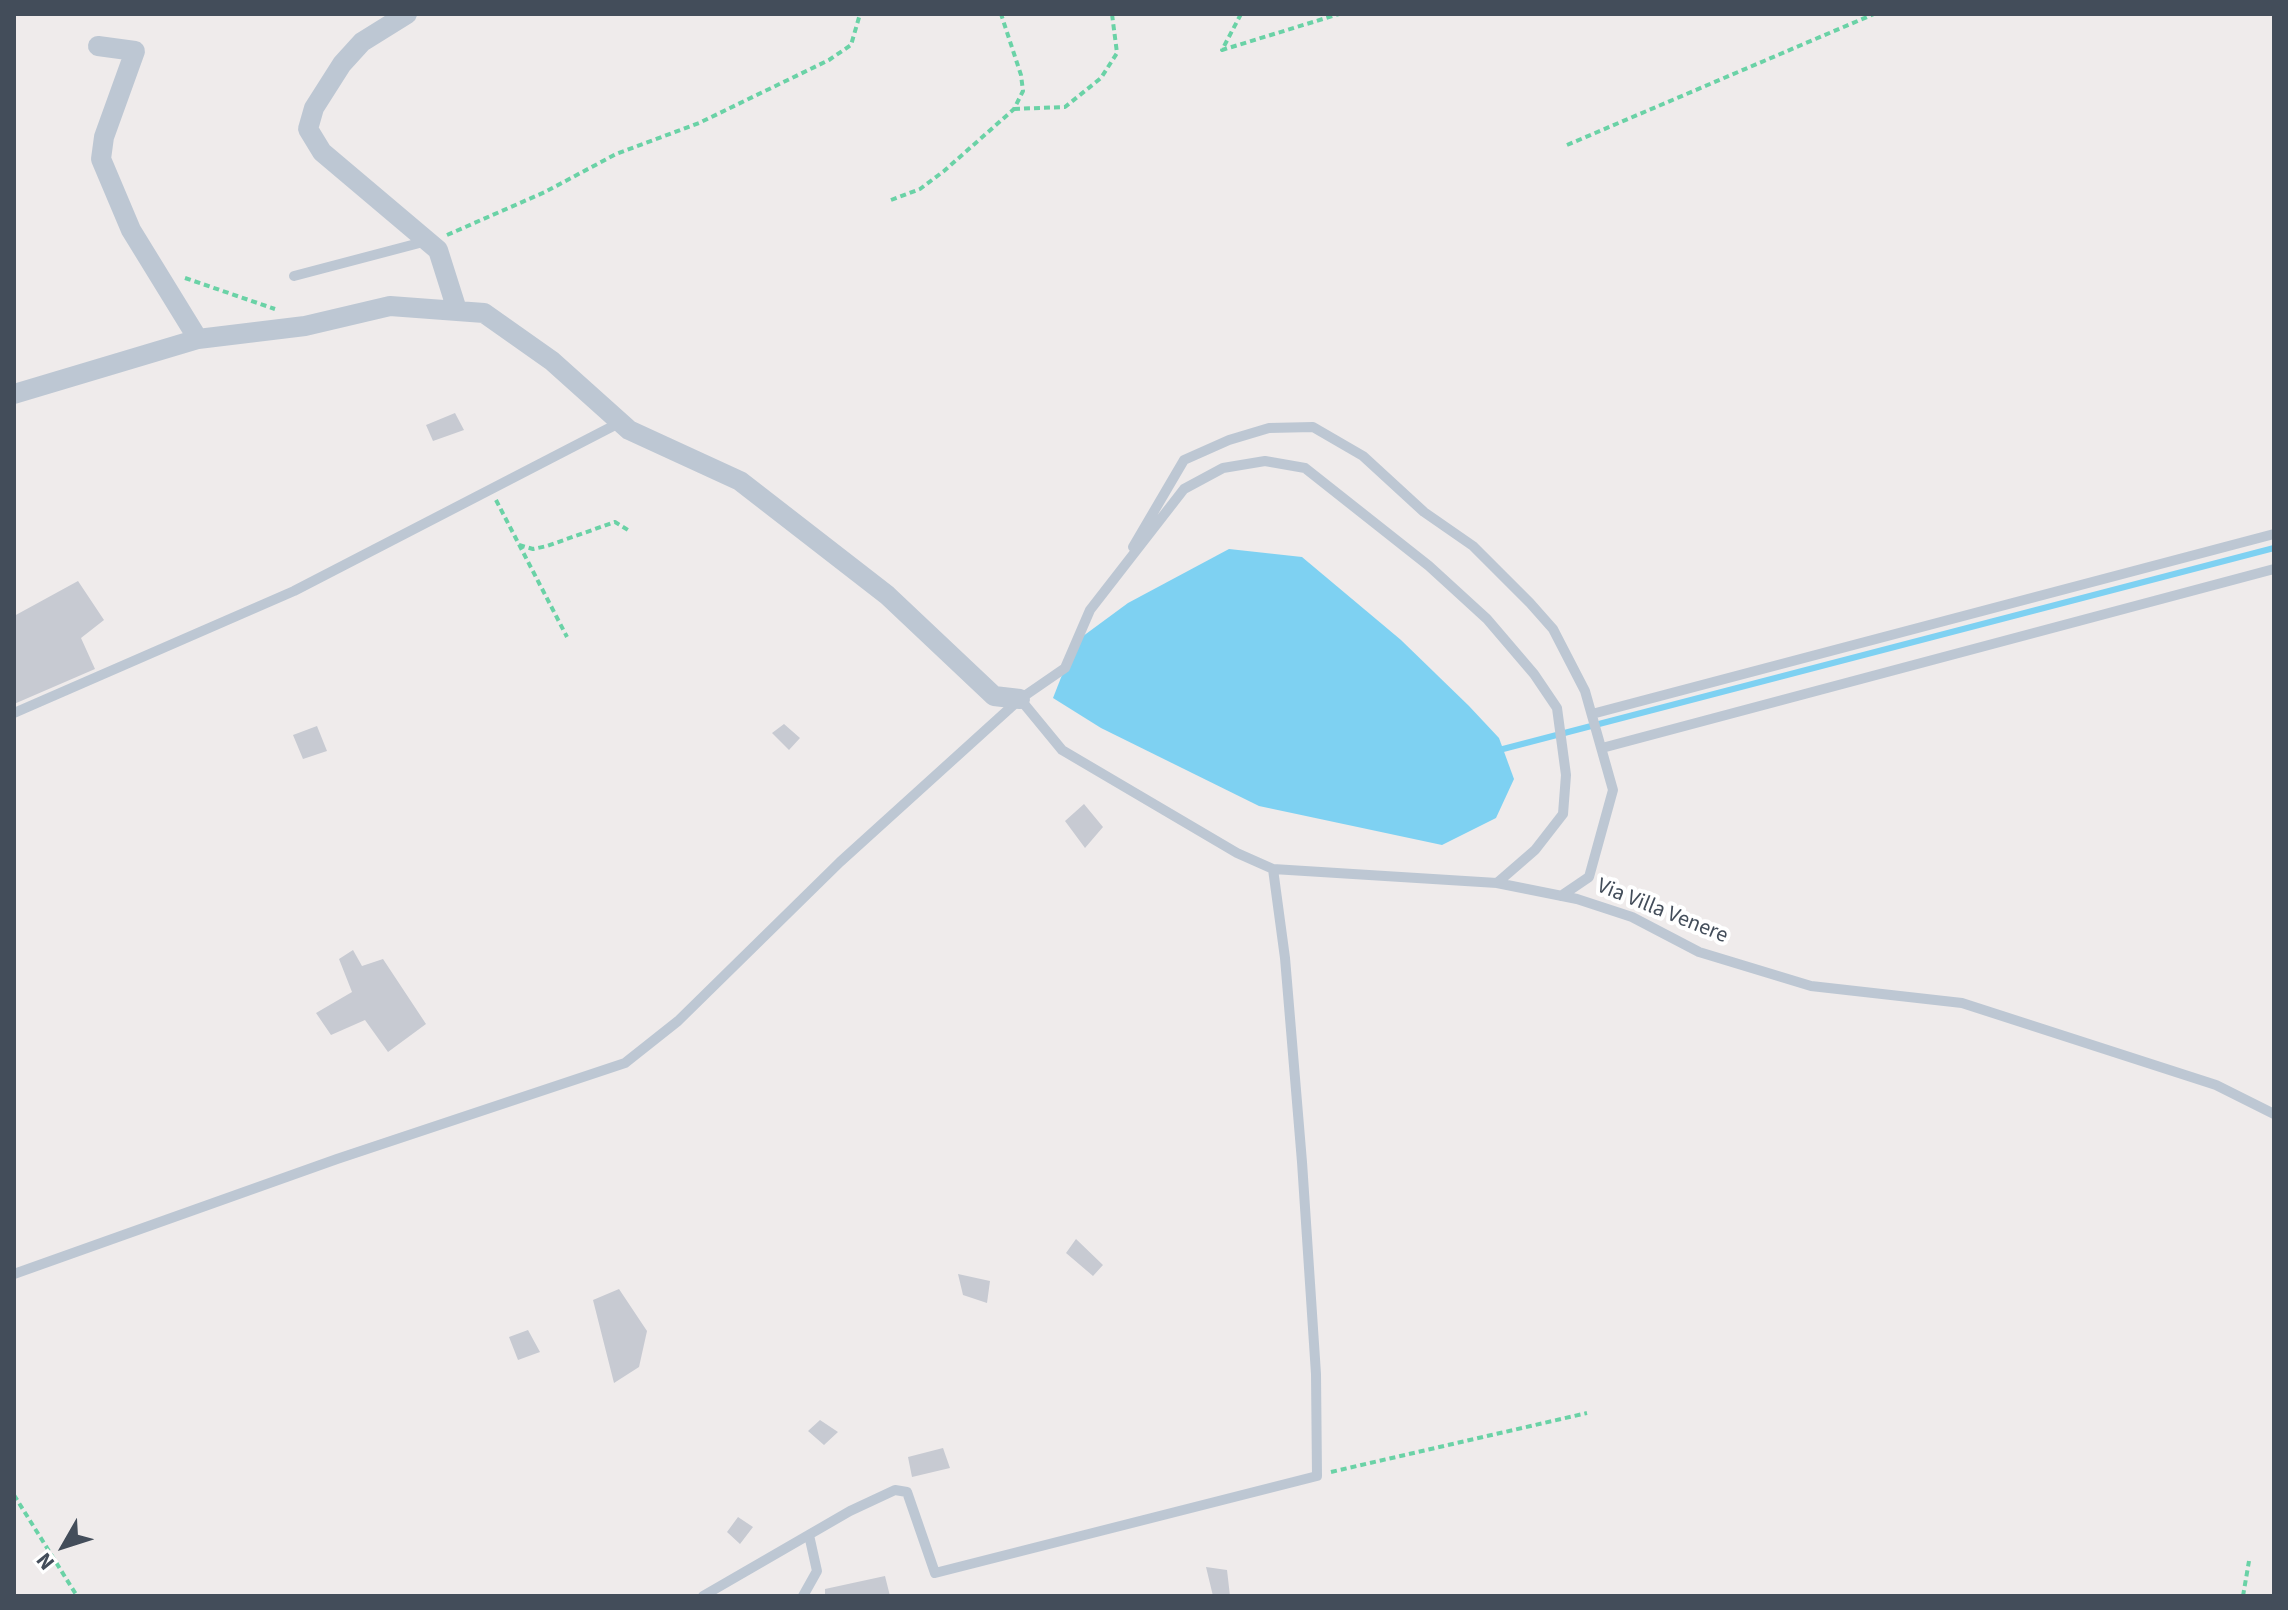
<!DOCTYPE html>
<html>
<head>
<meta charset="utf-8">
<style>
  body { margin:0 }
  #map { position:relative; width:2288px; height:1610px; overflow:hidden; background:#efebeb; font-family:"Source Sans 3",sans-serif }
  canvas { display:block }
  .frame { position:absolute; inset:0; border:16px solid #434d5a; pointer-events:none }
  .north { position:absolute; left:24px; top:1506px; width:80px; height:80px; -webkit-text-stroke:6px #fff; paint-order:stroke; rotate:231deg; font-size:22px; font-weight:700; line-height:32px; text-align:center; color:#434d5a }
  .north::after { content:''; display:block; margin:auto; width:28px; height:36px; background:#434d5a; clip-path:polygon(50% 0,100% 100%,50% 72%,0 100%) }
</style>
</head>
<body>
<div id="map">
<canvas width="2288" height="1610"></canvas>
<div class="frame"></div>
<div class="north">N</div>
</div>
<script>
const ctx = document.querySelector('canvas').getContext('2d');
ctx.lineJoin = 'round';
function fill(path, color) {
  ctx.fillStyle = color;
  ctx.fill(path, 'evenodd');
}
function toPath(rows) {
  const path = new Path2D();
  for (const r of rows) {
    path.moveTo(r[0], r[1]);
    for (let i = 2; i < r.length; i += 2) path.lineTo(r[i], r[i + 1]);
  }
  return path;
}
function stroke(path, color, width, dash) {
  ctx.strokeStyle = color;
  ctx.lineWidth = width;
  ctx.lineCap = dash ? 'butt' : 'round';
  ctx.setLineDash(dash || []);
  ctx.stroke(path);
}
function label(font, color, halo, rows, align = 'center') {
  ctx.font = font + ' "Source Sans 3",sans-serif';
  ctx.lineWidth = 8;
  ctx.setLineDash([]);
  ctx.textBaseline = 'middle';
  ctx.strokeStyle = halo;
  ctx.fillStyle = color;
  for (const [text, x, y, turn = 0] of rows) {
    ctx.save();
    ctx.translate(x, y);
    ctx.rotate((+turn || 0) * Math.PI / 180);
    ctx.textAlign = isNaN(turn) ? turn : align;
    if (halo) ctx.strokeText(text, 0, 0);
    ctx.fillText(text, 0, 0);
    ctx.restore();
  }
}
fill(toPath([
  [1229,549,1302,557,1401,640,1469,706,1499,738,1514,779,1496,818,1442,845,1259,806,1101,728,1053,698,1075,642,1128,603]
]), '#7ed1f2');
stroke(toPath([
  [1503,749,2274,548]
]), '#7ed1f2', 6);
fill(toPath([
  [455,413,464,430,433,441,426,425],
  [78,581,104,620,81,638,95,669,14,704,14,616],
  [784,724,800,738,789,750,772,733],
  [317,726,327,751,303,759,293,735],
  [1084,804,1103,827,1085,848,1065,821],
  [353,950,362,966,383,959,426,1024,388,1052,365,1020,331,1035,316,1013,352,992,339,959],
  [1076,1239,1103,1265,1093,1276,1066,1253],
  [958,1274,990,1281,987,1303,963,1295],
  [619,1289,647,1331,639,1367,614,1383,593,1300],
  [528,1330,540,1352,518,1360,509,1337],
  [820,1420,838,1432,824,1445,808,1431],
  [943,1448,950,1468,912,1477,908,1457],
  [738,1517,753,1527,740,1544,727,1532],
  [1206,1567,1227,1570,1230,1596,1213,1596],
  [885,1576,890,1596,825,1596,825,1589]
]), '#c7cad2');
stroke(toPath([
  [1241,14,1222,50,1339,14],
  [1014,109,1065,107,1101,78,1117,53,1112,14],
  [1567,145,1874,14],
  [891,200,920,189,944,171,1014,109,1023,91,1021,75,1001,14],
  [447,235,545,192,616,154,699,123,829,60,851,45,860,14],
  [185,278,275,309],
  [496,500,567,637],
  [519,545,533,549,547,546,615,522,628,530],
  [1331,1472,1587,1413],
  [14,1495,77,1596],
  [2243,1596,2249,1561]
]), '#6ad2a6', 4, [6, 4]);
stroke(toPath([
  [294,276,427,241],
  [1133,547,1184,460,1229,440,1269,428,1313,427,1363,456,1424,512,1473,546,1530,603,1553,629,1585,691,1613,790,1589,877,1561,896],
  [1020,699,1062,750,1237,853,1273,869,1497,883,1577,899,1632,917,1699,952,1811,986,1962,1003,2216,1085,2274,1114],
  [14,713,294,591,619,423],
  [1592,714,2274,534],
  [1602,748,2274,569],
  [14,1274,337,1159,625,1063,678,1021,840,862,1020,699,1065,668,1090,610,1184,489,1223,468,1265,461,1305,468,1429,566,1487,619,1534,674,1557,708,1566,775,1563,814,1535,850,1497,883],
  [703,1596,850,1511,895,1490,907,1492,935,1573,1317,1476,1316,1374,1302,1162,1285,958,1273,869],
  [803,1596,817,1571,809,1535]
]), '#bdc7d3', 10);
stroke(toPath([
  [407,14,362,42,342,64,314,108,308,129,322,152,438,250,457,310],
  [98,46,135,51,104,137,101,159,131,230,198,339],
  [14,394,198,339,305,326,390,306,484,313,552,361,629,430,740,481,887,595,994,696,1020,699]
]), '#bdc7d3', 20);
label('22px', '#434d5a', '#fff', [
  ["Via Villa Venere",1662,912,22]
]);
</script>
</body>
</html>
